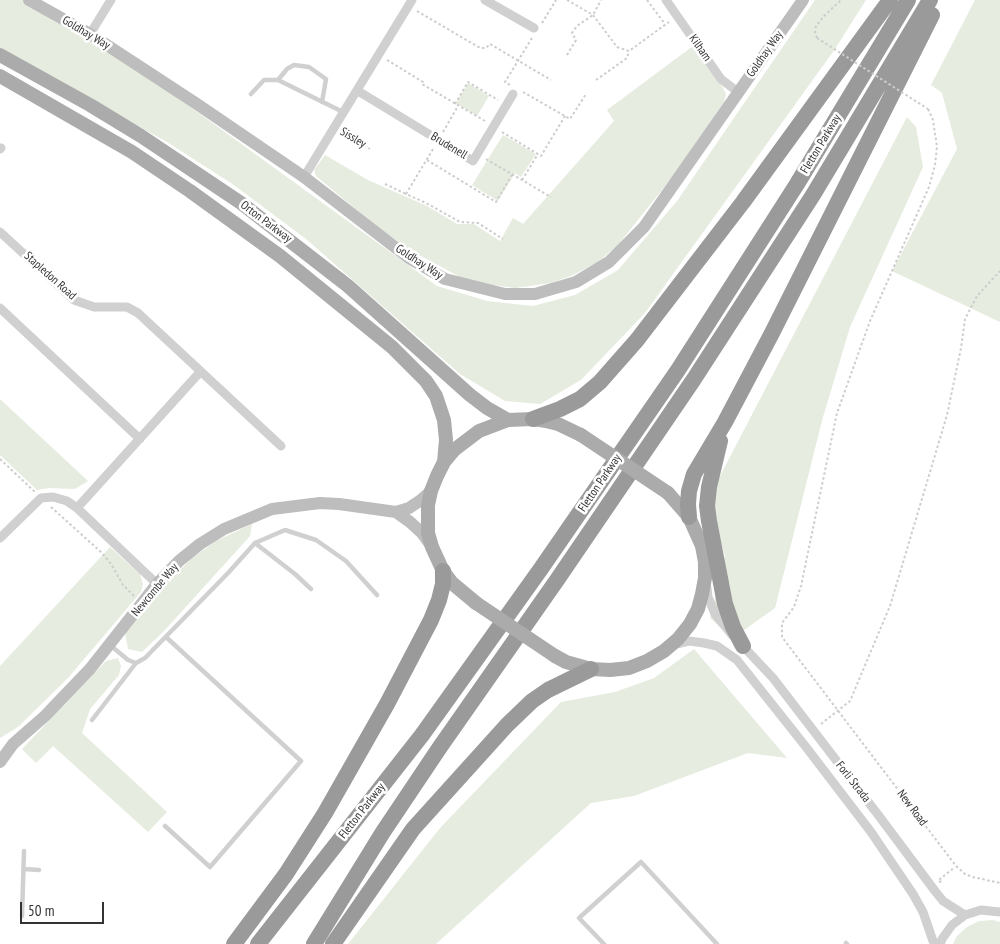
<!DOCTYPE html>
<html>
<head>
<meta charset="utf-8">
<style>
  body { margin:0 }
  #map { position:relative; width:1000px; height:944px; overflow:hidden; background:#fff; font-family:"PT Sans Narrow",sans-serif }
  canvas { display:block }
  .scale { position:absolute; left:20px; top:902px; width:84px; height:22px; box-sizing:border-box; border:2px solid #333; border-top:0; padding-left:6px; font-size:15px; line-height:18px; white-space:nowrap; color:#333; -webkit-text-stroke:4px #fff; paint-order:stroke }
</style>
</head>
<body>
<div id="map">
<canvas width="1000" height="944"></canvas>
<div class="scale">50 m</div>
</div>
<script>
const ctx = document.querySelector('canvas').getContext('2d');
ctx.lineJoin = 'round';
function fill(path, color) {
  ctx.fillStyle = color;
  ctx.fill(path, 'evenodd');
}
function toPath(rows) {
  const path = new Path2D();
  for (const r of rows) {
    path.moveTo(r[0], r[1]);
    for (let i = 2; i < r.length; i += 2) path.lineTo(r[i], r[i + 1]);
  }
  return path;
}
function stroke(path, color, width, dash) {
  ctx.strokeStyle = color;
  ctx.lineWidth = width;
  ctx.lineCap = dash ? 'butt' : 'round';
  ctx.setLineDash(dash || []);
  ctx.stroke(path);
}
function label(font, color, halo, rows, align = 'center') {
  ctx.font = font + ' "PT Sans Narrow",sans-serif';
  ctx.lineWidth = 5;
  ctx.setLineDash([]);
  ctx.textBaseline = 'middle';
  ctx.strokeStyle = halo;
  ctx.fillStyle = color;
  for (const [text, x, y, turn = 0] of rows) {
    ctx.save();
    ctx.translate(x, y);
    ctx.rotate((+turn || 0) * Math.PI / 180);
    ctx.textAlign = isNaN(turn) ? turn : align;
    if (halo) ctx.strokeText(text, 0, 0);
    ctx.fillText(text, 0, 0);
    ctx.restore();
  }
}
fill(toPath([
  [0,0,29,0,90,34,437,286,487,301,533,306,575,295,618,270,677,201,815,0,866,0,835,49,645,313,581,380,540,404,505,401,460,374,306,239,231,183,167,142,0,50],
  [975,0,1000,0,1000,322,892,271,957,149,942,93,931,85],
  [693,46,723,88,726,94,724,102,674,175,617,246,598,262,571,276,551,283,515,288,486,284,460,277,410,250,376,226,316,176,314,170,325,155,368,180,427,206,457,224,474,224,500,241,513,218,523,224,614,121,607,110],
  [468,83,489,96,477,116,456,103],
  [907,117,916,127,923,167,850,327,823,417,775,608,733,638,710,618,725,556,708,499],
  [503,135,536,154,521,177,515,173,498,201,472,185],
  [0,399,88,481,75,489,49,488,37,490,0,455],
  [252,524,250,536,165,630,142,652,128,649,125,633,162,588,191,559,216,541],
  [110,547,140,574,143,584,141,592,68,678,18,727,0,738,0,666],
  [694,649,787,758,748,753,634,796,591,803,436,944,348,944,440,828,561,702,615,692,654,678],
  [118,658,121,666,119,675,90,709,82,733,167,812,148,832,53,746,36,763,22,749,106,661],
  [993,920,1000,922,1000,944,953,944,957,936,967,927,979,921]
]), '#e6ecdf');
stroke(toPath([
  [567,0,593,15,617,47,629,51,669,22],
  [647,0,665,24],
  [417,11,480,48,486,48,490,44,551,80],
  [542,23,556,0],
  [817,38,815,32,816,26,825,15,841,0],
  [567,55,576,40,572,33,577,26,593,15,601,0],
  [387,60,423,82,422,84,485,121],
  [596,80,627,58,629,51],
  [510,85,505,82,532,38],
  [523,92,570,119,586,94],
  [455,104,468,82,498,100],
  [928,109,933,120,937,147,935,165,929,187,870,321,837,413,801,586,794,607,782,623,782,637,956,866,965,874,973,877,1000,883],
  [343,132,370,149],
  [443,132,458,106],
  [502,132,541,156,565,116],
  [433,149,406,194,426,203,460,222,478,223,503,239],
  [486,159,551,197],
  [427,160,496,202,512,175],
  [522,180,538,154],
  [385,184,406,194],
  [0,459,35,492],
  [51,507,102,553,111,564,123,585,134,596],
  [821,724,850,701,890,606,947,415,961,348,965,319,977,296,1000,271],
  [939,882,942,881,940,879,955,867]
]), '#cdcdcd', 2, [2.5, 2.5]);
stroke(toPath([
  [278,80,287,69,294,65,309,67,326,79,322,102],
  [251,94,264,80,278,80,343,112],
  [255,543,295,574,311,589],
  [136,663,145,658,229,572,255,543,285,530,316,540,346,561,377,595],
  [92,720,136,663,128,660,110,645],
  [165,826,210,867,301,761,166,637],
  [24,869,39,870],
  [22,916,24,851],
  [846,943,847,944],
  [604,944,579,918,641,862,717,944]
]), '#d0d0d0', 4.5);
stroke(toPath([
  [485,0,534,28],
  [666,0,721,79,738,92],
  [90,34,111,0],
  [358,91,473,161,513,94],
  [0,149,1,148],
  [304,177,412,0],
  [0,232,74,300,94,307,127,307,138,313,281,446],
  [0,308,140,439],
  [77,508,200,372],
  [0,538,41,498,53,497,67,501,77,508,157,584],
  [707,588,708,597,715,614,732,635],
  [741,644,773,678,879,816,935,891,943,901,965,915],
  [672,645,689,641,704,643,717,646,737,660,806,747,871,832,913,894,923,912,934,944],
  [940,944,942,939,952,925,965,915,981,910,1000,912]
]), '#d0d0d0', 9);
stroke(toPath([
  [29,0,90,34,197,104,304,177,409,258,445,279,505,294,535,294,576,282,609,262,644,227,803,0],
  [396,512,410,522,422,533,432,547],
  [0,762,13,744,45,716,90,669,157,584,179,561,200,544,224,529,272,509,320,503,339,504,396,512,409,508,421,500,431,491]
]), '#bdbdbd', 12);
stroke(toPath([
  [0,55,90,105,141,136,241,203,348,286,470,395,487,408,508,420],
  [0,76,132,152,190,191,280,256,392,347,426,381,436,396,444,420,446,440,444,462],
  [476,603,452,583,443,571,432,547,428,533,428,505,431,491,437,476,444,462,454,450,479,431,508,420,533,419,546,421,558,424,581,435],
  [555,656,566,662,591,669,610,670,629,668,647,661,664,651,678,639,690,624,698,609,702,594,705,578,705,562,702,546,689,517,668,493]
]), '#ababab', 14);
stroke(toPath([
  [533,419,560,409,580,399,600,382,637,340,743,202,890,0],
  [720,441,709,487,707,506,709,521,725,604,733,627,743,646],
  [689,517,688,504,689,491,694,474,725,422,772,333,932,15],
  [234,944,286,874,325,813,387,704,431,620,439,600,443,584,443,571],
  [258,944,422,735,540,570,678,370,797,184,908,0],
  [314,944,383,832,440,747,557,580,694,379,813,195,930,0],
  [333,944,413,829,507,725,532,701,548,690,591,669]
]), '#9a9a9a', 16);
stroke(toPath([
  [817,38,928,109]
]), '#cdcdcd', 2, [2.5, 2.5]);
stroke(toPath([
  [581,435,668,493],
  [476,603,555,656]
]), '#ababab', 14);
label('12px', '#333', '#fff', [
  ["Goldhay Way",86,33,31],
  ["Kilham",700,48,55],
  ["Goldhay Way",765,54,-55],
  ["Sissley",353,138,31],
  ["Fletton Parkway",821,144,-59],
  ["Brudenell",449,146,31],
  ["Orton Parkway",266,222,37],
  ["Goldhay Way",419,262,33],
  ["Stapledon Road",50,276,42],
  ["Fletton Parkway",600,483,-56],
  ["Newcombe Way",155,590,-50],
  ["Forli Strada",853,782,52],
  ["New Road",912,808,53],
  ["Fletton Parkway",362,811,-52]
]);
</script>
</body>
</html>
